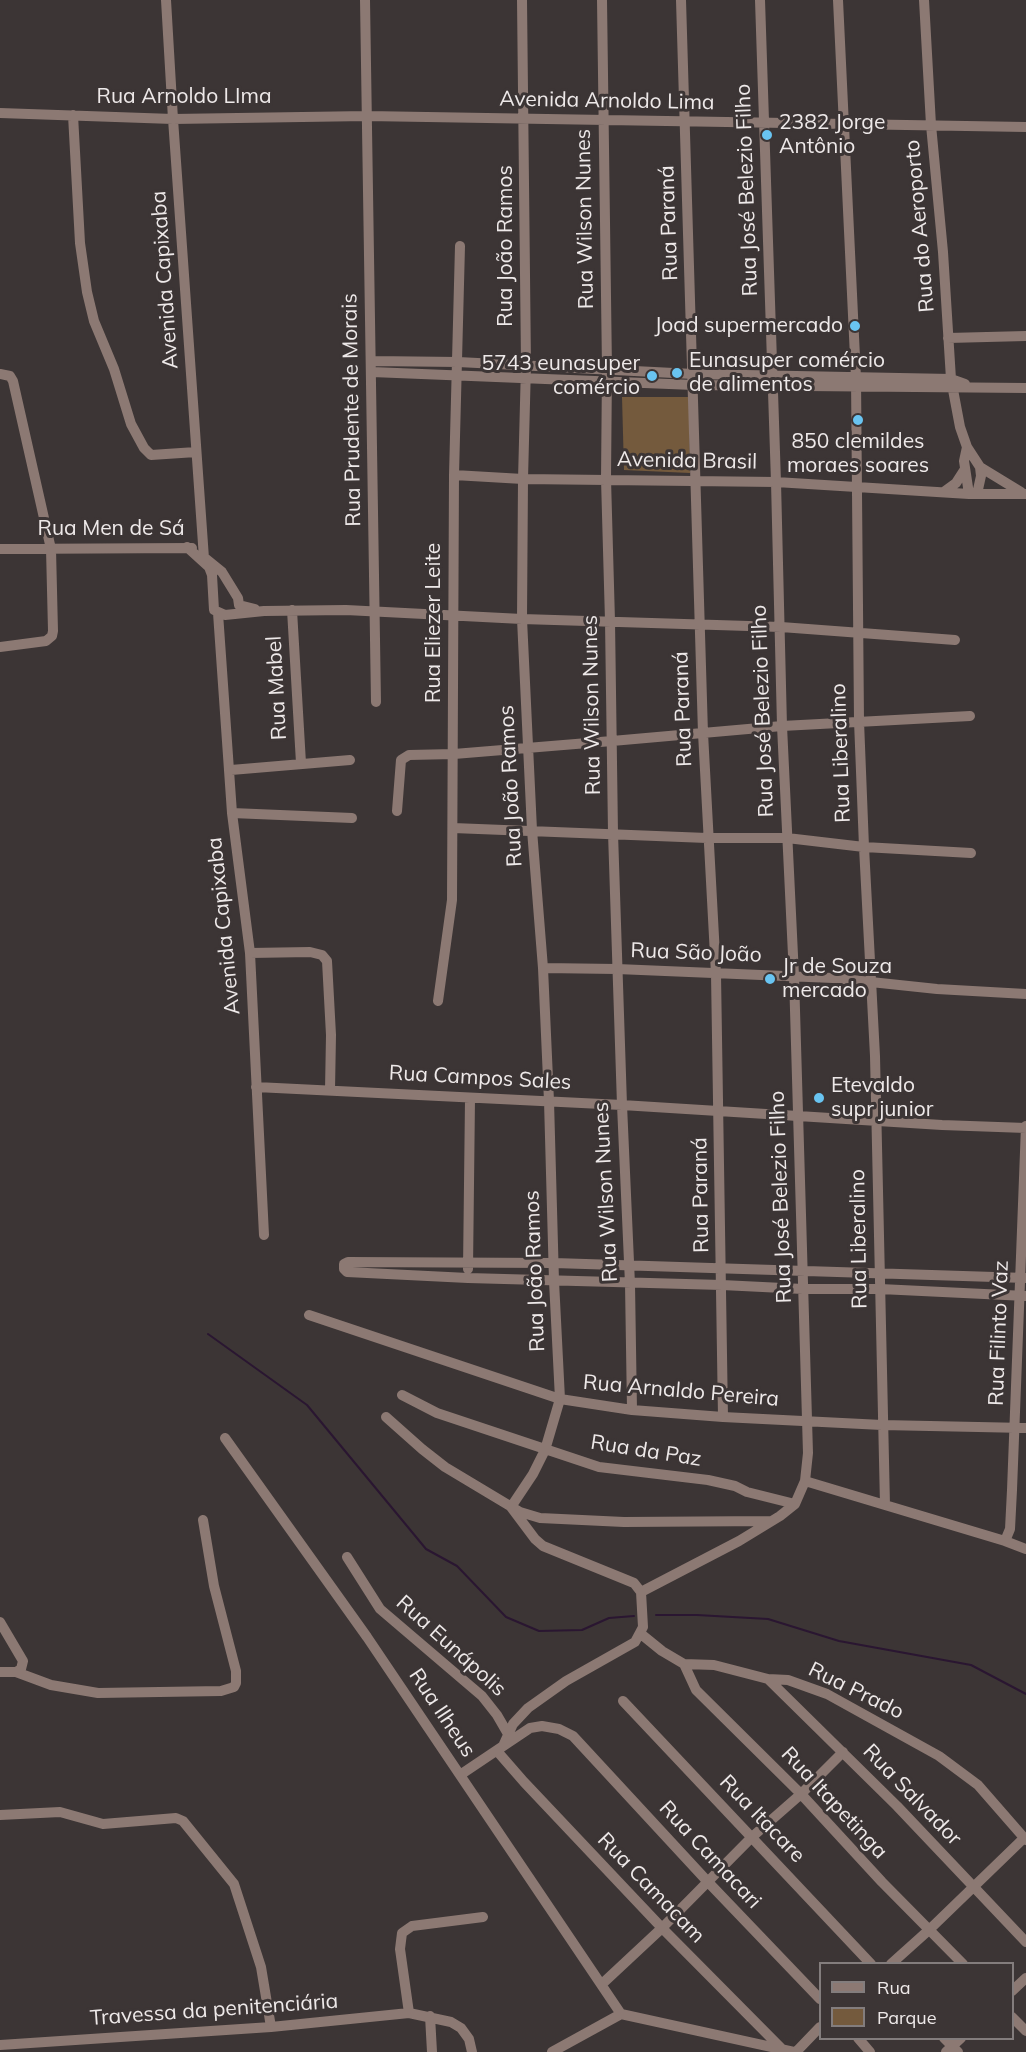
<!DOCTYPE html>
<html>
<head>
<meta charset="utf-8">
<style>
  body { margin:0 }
  #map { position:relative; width:1026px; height:2052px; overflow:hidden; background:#3c3535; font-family:Mulish,sans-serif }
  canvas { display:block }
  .legend { position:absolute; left:819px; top:1962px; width:195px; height:78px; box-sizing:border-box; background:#3c3535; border:2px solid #837d7d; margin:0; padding:8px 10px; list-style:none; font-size:18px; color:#eee9e9 }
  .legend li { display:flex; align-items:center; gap:12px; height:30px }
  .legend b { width:30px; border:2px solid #837d7d }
</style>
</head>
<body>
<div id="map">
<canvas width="1026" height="2052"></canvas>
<ul class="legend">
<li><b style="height:8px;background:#8c7973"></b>Rua</li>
<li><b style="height:16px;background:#745a3d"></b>Parque</li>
</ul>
</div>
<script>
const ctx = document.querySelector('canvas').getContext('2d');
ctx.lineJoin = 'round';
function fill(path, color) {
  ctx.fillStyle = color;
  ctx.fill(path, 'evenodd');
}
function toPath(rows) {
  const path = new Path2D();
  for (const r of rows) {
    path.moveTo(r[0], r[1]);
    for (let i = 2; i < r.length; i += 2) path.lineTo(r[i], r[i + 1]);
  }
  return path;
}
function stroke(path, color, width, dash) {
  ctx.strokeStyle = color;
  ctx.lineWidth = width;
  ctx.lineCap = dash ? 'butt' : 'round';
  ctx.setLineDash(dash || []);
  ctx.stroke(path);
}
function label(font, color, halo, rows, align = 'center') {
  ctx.font = font + ' Mulish,sans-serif';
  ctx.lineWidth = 6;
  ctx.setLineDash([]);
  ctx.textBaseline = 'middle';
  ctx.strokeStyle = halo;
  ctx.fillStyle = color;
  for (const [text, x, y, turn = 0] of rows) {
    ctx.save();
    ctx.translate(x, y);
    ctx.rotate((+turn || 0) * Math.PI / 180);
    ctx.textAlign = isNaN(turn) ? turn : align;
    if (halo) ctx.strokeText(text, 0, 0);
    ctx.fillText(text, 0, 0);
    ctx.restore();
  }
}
fill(toPath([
  [622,397,689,397,690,473,624,470]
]), '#745a3d');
stroke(toPath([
  [208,1334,307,1405,426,1549,457,1566,506,1617,539,1631,582,1630,609,1618,634,1616],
  [656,1615,697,1615,768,1619,839,1641,971,1665,1026,1694]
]), '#2a1631', 2);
stroke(toPath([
  [166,0,173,119,204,558],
  [365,0,376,702],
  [602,0,607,369,606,479,610,621,613,833,622,1105,630,1284,632,1410],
  [681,0,703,733,716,974,723,1417],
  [760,0,776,482,782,726,794,976,808,1453,805,1481,1005,1541,1026,1549],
  [838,0,856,378,859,721,864,847,875,1056,885,1505],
  [924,0,931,125,943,252,951,379,960,427,967,447,980,467,981,476,977,494],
  [0,113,173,119,367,116,1026,127],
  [73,115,80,243,87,292,94,321,114,369,131,424,144,448,151,455,196,452],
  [948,338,1026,336],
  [372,361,458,362,693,374,951,379,965,384],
  [372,372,694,385,1026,388],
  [0,374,10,376,13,381,51,549,53,631,52,636,46,641,0,647],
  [967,447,964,461,969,494],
  [980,467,1021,492],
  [454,475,523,479,776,482,969,494,1026,494],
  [945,491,956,483,965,469],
  [187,547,209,567,212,575,214,610,225,615,264,611,346,610,522,619,781,627,955,640],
  [0,549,192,548],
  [206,559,222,572,238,598,239,605,255,609],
  [292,610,301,763],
  [218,613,232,813,250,953,264,1235],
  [231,770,350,760],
  [397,811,401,760,409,755,454,754,612,741,782,726,970,716],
  [232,813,352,818],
  [453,828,707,838,787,838,864,847,971,853],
  [250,953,310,952,322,955,327,961,331,1035,330,1090],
  [543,968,617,969,833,978,937,989,1026,994],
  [438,1001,452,900,454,475,460,246],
  [256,1087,622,1105,942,1125,1026,1128],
  [468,1269,470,1099],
  [1026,1278,554,1263,348,1262,344,1264,344,1269,347,1272,468,1278,722,1285,803,1289,880,1289,1026,1296],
  [309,1315,560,1399,632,1410,723,1417,882,1425,1026,1428],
  [402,1395,437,1413,599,1467,708,1480,735,1486,747,1492,795,1504,805,1481],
  [386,1417,422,1449,445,1467,520,1512,540,1518,624,1522,771,1521],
  [225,1438,367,1637,621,2014],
  [1005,1541,1010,1529,1012,1490,1026,1126],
  [347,1557,380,1609,482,1696,497,1715,508,1734],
  [641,1592,739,1541,780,1516,795,1504],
  [0,1622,23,1661,21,1669,16,1672],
  [641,1634,662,1651,684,1664,714,1665,768,1679,788,1680,827,1694,939,1756,978,1785,1026,1840],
  [684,1664,696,1690,801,1794,882,1882,963,1964],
  [0,1672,16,1672,51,1685,98,1693,221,1691,234,1687,236,1683,236,1671,214,1586,203,1520],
  [768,1679,897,1806,1026,1942],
  [623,1701,871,1964],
  [503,1746,513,1724,528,1708,566,1681,635,1642,643,1627,641,1592,634,1583,543,1546,535,1539,511,1507,533,1474,545,1450,560,1399,554,1281,549,1101,543,968,532,830,522,619,523,479,526,365,522,0],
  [497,1751,524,1782,662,1928,781,2048],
  [460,1775,530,1728,542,1726,559,1729,573,1736,708,1882,820,1999],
  [0,1815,60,1812,103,1824,176,1818,183,1821,234,1884,261,1967,271,2027],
  [891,1964,930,1929,1024,1838],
  [602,1984,662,1928,752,1837,801,1794,843,1752],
  [1012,1991,1026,1978],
  [409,2013,400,1949,402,1933,412,1926,483,1917],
  [430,2016,432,2052],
  [1012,2017,1026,2031],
  [858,2038,870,2052],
  [944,2038,958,2052],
  [0,2045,271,2027,409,2013,451,2022,461,2028,469,2039,472,2052],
  [552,2052,621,2014,794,2052],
  [796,2052,820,2027],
  [946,2052,961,2038]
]), '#8c7973', 10);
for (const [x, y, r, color] of [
  [767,135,6,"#69c4f1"],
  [855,326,6,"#69c4f1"],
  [677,373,6,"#69c4f1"],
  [652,376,6,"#69c4f1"],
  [858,420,6,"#69c4f1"],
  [770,979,6,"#69c4f1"],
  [819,1098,6,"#69c4f1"]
]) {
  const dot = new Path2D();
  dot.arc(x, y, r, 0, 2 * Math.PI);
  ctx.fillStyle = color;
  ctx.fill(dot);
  stroke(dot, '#3c3535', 2);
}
label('21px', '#eee9e9', '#3c3535', [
  ["Rua Arnoldo LIma",184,97],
  ["Avenida Arnoldo Lima",607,101,1],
  ["Rua José Belezio Filho",747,190,-92],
  ["Rua Wilson Nunes",585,219,-91],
  ["Rua Paraná",669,223,-92],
  ["Rua do Aeroporto",920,226,-95],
  ["Rua João Ramos",506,246,-90],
  ["Avenida Capixaba",165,280,-94],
  ["Rua Prudente de Morais",352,410,-91],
  ["Avenida Brasil",687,461,1],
  ["Rua Men de Sá",111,529],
  ["Rua Eliezer Leite",434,623,-90],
  ["Rua Mabel",277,688,-93],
  ["Rua Wilson Nunes",592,705,-91],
  ["Rua Paraná",683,709,-92],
  ["Rua José Belezio Filho",763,711,-92],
  ["Rua Liberalino",841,753,-92],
  ["Rua João Ramos",511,786,-93],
  ["Avenida Capixaba",224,926,-96],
  ["Rua São João",696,953,2],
  ["Rua Campos Sales",480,1078,3],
  ["Rua Wilson Nunes",606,1192,-93],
  ["Rua Paraná",701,1195,-91],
  ["Rua José Belezio Filho",781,1197,-92],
  ["Rua Liberalino",859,1239,-91],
  ["Rua João Ramos",535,1271,-92],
  ["Rua Filinto Vaz",999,1333,-88],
  ["Rua Arnaldo Pereira",681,1391,5],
  ["Rua da Paz",646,1451,9],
  ["Rua Eunápolis",451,1646,42],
  ["Rua Prado",856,1691,26],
  ["Rua Ilheus",442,1713,56],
  ["Rua Salvador",912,1795,46],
  ["Rua Itapetinga",834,1803,47],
  ["Rua Itacare",762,1819,46],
  ["Rua Camacari",710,1855,47],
  ["Rua Camacam",651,1888,46],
  ["Travessa da penitenciária",214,2010,-4]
]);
label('21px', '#eee9e9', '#3c3535', [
  ["2382 Jorge",779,123],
  ["Antônio",779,147],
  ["Joad supermercado",843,326,"right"],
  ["Eunasuper comércio",689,361],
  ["de alimentos",689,385],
  ["5743 eunasuper",640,364,"right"],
  ["comércio",640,388,"right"],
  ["850 clemildes",858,442,"center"],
  ["moraes soares",858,466,"center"],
  ["Jr de Souza",782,967],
  ["mercado",782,991],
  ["Etevaldo",831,1086],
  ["supr junior",831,1110]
], 'left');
</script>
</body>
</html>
